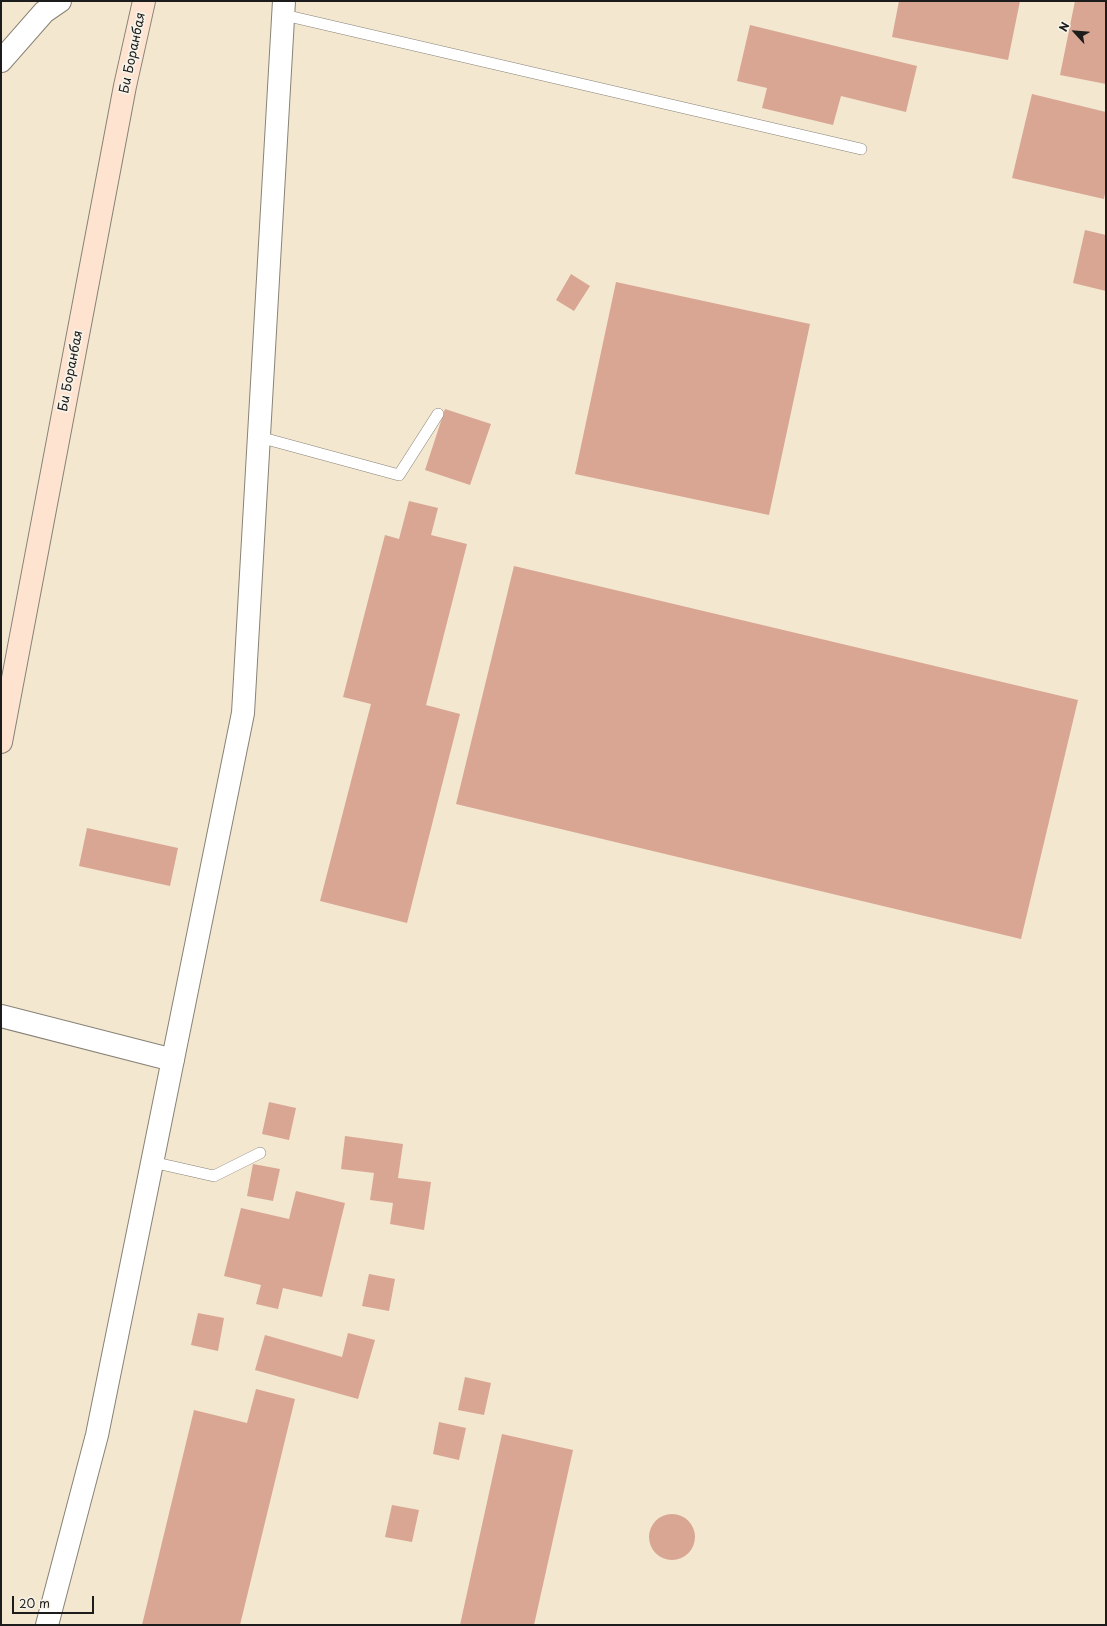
<!DOCTYPE html>
<html>
<head>
<meta charset="utf-8">
<style>
  body { margin:0 }
  #map { position:relative; width:1107px; height:1626px; overflow:hidden; background:#f3e7d0; font-family:"Playpen Sans",sans-serif }
  canvas { display:block }
  .frame { position:absolute; inset:0; border:2px solid #1c1c1c; pointer-events:none }
  .north { position:absolute; left:1055px; top:12px; width:40px; height:40px; -webkit-text-stroke:3px #f7f3e8; paint-order:stroke; rotate:296deg; font-size:11px; font-weight:700; line-height:16px; text-align:center; color:#1c1c1c }
  .north::after { content:''; display:block; margin:auto; width:14px; height:18px; background:#1c1c1c; clip-path:polygon(50% 0,100% 100%,50% 72%,0 100%) }
  .scale { position:absolute; left:12px; top:1596px; width:82px; height:18px; box-sizing:border-box; border:2px solid #1c1c1c; border-top:0; padding-left:5px; font-size:12px; line-height:14px; white-space:nowrap; color:#1c1c1c; -webkit-text-stroke:3px #f7f3e8; paint-order:stroke }
</style>
</head>
<body>
<div id="map">
<canvas width="1107" height="1626"></canvas>
<div class="frame"></div>
<div class="north">N</div>
<div class="scale">20 m</div>
</div>
<script>
const ctx = document.querySelector('canvas').getContext('2d');
ctx.lineJoin = 'round';
function fill(path, color) {
  ctx.fillStyle = color;
  ctx.fill(path, 'evenodd');
}
function toPath(rows) {
  const path = new Path2D();
  for (const r of rows) {
    if (r.length === 3) {
      path.moveTo(r[0] + r[2], r[1]);
      path.arc(r[0], r[1], r[2], 0, 2 * Math.PI);
      continue;
    }
    path.moveTo(r[0], r[1]);
    for (let i = 2; i < r.length; i += 2) path.lineTo(r[i], r[i + 1]);
  }
  return path;
}
function stroke(path, color, width, dash) {
  ctx.strokeStyle = color;
  ctx.lineWidth = width;
  ctx.lineCap = dash ? 'butt' : 'round';
  ctx.setLineDash(dash || []);
  ctx.stroke(path);
}
function label(font, color, halo, rows, align = 'center') {
  ctx.font = font + ' "Playpen Sans",sans-serif';
  ctx.lineWidth = 3.5;
  ctx.setLineDash([]);
  ctx.textBaseline = 'middle';
  ctx.strokeStyle = halo;
  ctx.fillStyle = color;
  for (const [text, x, y, turn = 0] of rows) {
    ctx.save();
    ctx.translate(x, y);
    ctx.rotate((+turn || 0) * Math.PI / 180);
    ctx.textAlign = isNaN(turn) ? turn : align;
    if (halo) ctx.strokeText(text, 0, 0);
    ctx.fillText(text, 0, 0);
    ctx.restore();
  }
}
fill(toPath([
  [899,1,1020,1,1008,60,892,37],
  [1075,1,1106,1,1106,84,1060,75],
  [750,25,917,66,906,112,841,96,833,125,762,108,767,88,737,81],
  [1032,94,1106,112,1106,188,1104,199,1012,178],
  [1085,230,1106,235,1106,291,1073,283],
  [571,274,590,286,574,311,556,300],
  [616,282,810,324,769,515,575,474],
  [445,409,491,424,470,485,425,470],
  [409,501,438,508,431,535,467,544,426,705,460,714,407,923,320,901,371,704,343,697,385,535,399,539],
  [514,566,1078,700,1021,939,456,804],
  [87,828,178,848,170,886,79,866],
  [269,1102,296,1108,289,1140,262,1134],
  [345,1136,403,1144,398,1178,431,1182,424,1230,390,1224,393,1203,370,1200,374,1173,341,1169],
  [253,1164,280,1169,273,1201,247,1196],
  [296,1191,345,1203,322,1297,283,1288,278,1309,256,1304,261,1285,224,1276,241,1208,289,1219],
  [369,1274,395,1279,389,1311,362,1306],
  [198,1313,224,1318,218,1351,191,1345],
  [348,1333,375,1340,358,1399,255,1370,265,1335,342,1357],
  [465,1377,491,1383,484,1415,458,1410],
  [256,1389,295,1399,240,1625,142,1625,194,1410,247,1423],
  [439,1422,466,1428,459,1460,433,1454],
  [502,1434,573,1450,534,1625,460,1625],
  [392,1505,419,1510,412,1542,385,1537],
  [672,1537,23]
]), '#d8a693');
const lane = toPath([
  [284,15,861,149],
  [259,437,399,475,438,414],
  [152,1162,214,1176,260,1153]
]);
const street = toPath([
  [1,61,44,12,60,1],
  [1,1016,173,1060],
  [47,1625,97,1435,243,713,284,1]
]);
const secondary = toPath([
  [1,742,125,86,144,1]
]);
stroke(lane, '#888276', 12);
stroke(street, '#888276', 24);
stroke(secondary, '#888276', 24);
stroke(lane, '#fff', 11);
stroke(street, '#fff', 22);
stroke(secondary, '#fee3d1', 22);
label('13px', '#1c1c1c', '#f7f3e8', [
  ["Би Боранбая",133,53,-78],
  ["Би Боранбая",71,371,-79]
]);
</script>
</body>
</html>
